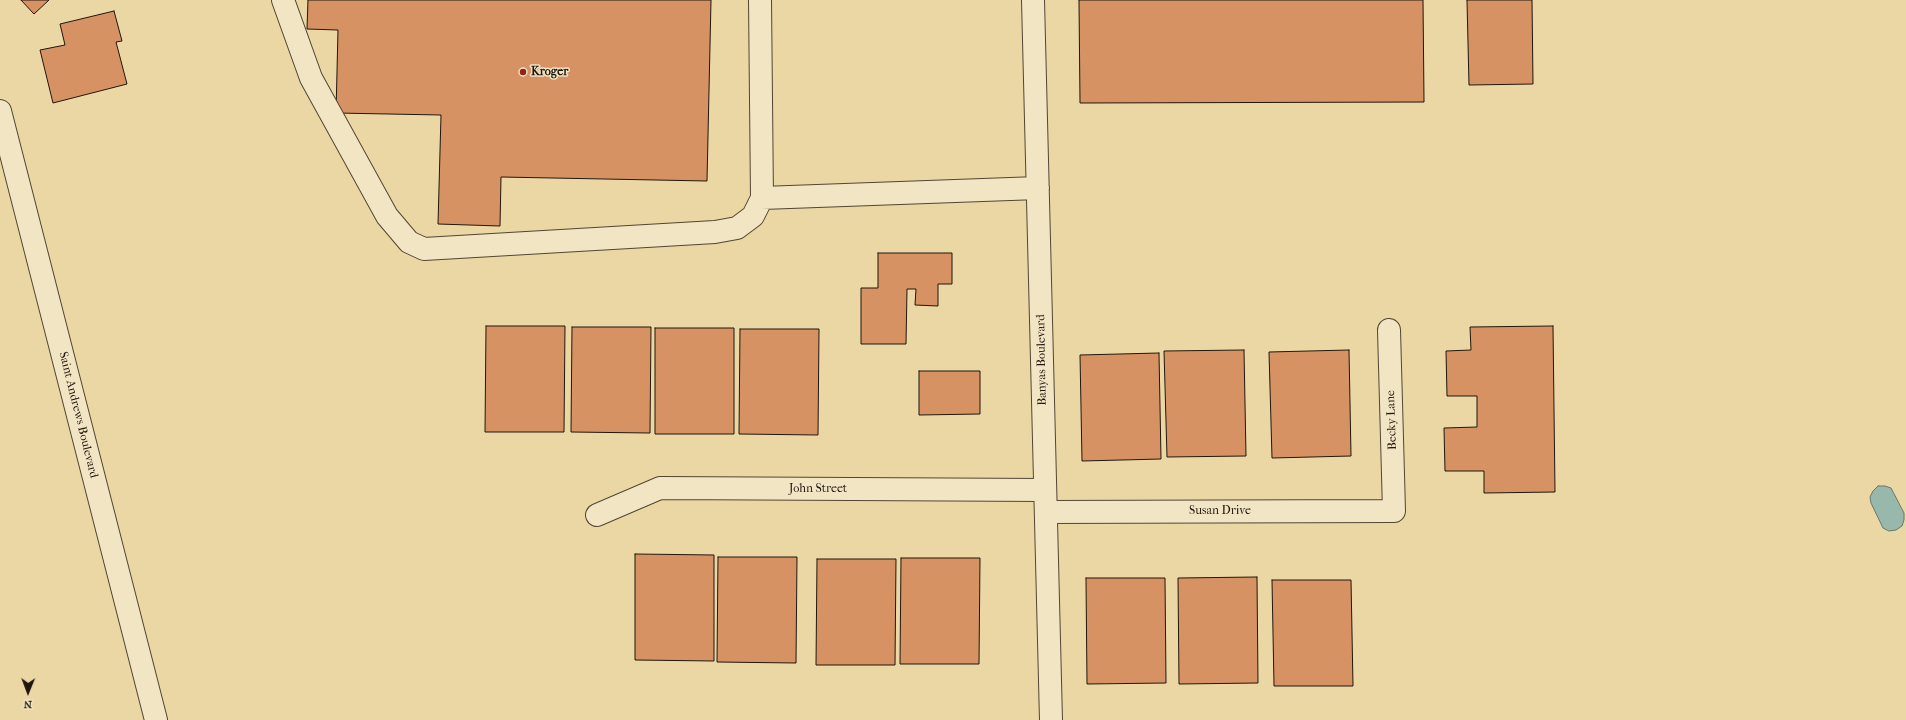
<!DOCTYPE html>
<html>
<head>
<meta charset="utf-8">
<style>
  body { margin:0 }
  #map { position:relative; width:1906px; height:720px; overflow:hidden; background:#ead7a4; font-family:"IM FELL French Canon",serif }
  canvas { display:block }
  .north { position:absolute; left:8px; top:672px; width:40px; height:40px; -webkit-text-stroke:3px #f1e5c4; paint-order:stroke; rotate:181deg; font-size:11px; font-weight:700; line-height:16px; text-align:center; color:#1f160d }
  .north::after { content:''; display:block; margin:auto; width:14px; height:18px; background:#1f160d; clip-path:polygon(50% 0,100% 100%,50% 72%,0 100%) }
</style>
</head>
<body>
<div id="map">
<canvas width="1906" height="720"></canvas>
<div class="north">N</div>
</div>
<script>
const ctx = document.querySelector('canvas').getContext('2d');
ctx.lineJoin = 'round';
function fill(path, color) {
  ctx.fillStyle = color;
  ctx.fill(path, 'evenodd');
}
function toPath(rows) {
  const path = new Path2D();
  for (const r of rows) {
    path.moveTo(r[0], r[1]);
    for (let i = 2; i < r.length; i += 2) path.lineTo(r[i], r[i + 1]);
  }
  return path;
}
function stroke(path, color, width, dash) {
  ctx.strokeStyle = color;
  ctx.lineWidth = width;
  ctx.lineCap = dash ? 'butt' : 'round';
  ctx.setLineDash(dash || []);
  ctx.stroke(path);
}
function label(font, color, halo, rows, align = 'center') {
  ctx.font = font + ' "IM FELL French Canon",serif';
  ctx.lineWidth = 3;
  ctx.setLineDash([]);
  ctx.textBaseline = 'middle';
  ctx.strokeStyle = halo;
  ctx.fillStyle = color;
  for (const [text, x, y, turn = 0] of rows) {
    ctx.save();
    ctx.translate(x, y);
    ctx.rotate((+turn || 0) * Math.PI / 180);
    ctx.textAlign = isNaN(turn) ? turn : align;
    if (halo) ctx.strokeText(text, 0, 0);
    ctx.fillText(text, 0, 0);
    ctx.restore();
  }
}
const water = toPath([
  [1878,486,1885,486,1891,488,1904,513,1904,520,1902,526,1896,530,1889,531,1883,528,1871,503,1870,497,1873,491,1878,486]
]);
fill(water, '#98b8ab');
stroke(water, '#68776c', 1);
const building = toPath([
  [21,0,49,0,34,14,21,0],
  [308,0,711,0,707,181,501,177,500,226,438,224,441,115,336,113,338,30,307,29,308,0],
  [1079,0,1423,0,1424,102,1080,103,1079,0],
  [1467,0,1532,0,1533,84,1469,85,1467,0],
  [114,11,122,41,116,42,127,84,53,103,40,50,65,45,60,24,114,11],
  [878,253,952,253,952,284,938,284,938,306,915,305,916,289,907,289,906,344,861,344,861,288,878,288,878,253],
  [486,326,565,326,564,432,485,432,486,326],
  [1553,326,1555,492,1484,493,1484,471,1445,471,1444,428,1477,427,1477,396,1447,396,1446,351,1471,350,1470,327,1553,326],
  [572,327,651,327,650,433,571,432,572,327],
  [655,328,734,328,734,434,655,434,655,328],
  [740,329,819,329,818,435,739,434,740,329],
  [1244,350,1246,456,1167,457,1164,351,1244,350],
  [1349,350,1351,456,1272,458,1269,352,1349,350],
  [1159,353,1161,459,1082,461,1080,355,1159,353],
  [919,371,980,371,980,414,919,415,919,371],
  [635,554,714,555,714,661,635,660,635,554],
  [718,557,797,557,796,663,717,662,718,557],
  [901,558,980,558,979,664,900,664,901,558],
  [817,559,896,559,895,665,816,665,817,559],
  [1257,577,1258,683,1179,684,1178,578,1257,577],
  [1086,578,1165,578,1166,683,1087,684,1086,578],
  [1272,580,1351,580,1353,686,1274,686,1272,580]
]);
fill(building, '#d79264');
stroke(building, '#1f160d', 1);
const minor = toPath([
  [283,0,311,78,387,216,409,242,424,249,715,232,737,228,753,216,762,198],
  [760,0,762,198,1038,188],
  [1033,0,1051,720],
  [0,111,156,720],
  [1046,512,1394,511,1389,330],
  [597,515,660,488,1045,490]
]);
stroke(minor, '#524633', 24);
stroke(minor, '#f1e5c4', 22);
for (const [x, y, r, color] of [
  [523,72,4,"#8f2418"]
]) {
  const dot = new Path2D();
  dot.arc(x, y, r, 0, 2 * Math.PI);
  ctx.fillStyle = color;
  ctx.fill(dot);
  stroke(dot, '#f1e5c4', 1.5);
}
label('bold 12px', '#1f160d', '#f1e5c4', [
  ["Kroger",531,72]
], 'left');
label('12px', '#1f160d', '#f1e5c4', [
  ["Banyas Boulevard",1042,360,-91],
  ["Saint Andrews Boulevard",78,415,76],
  ["Becky Lane",1392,420,-92],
  ["John Street",818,489],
  ["Susan Drive",1220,511]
]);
</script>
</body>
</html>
